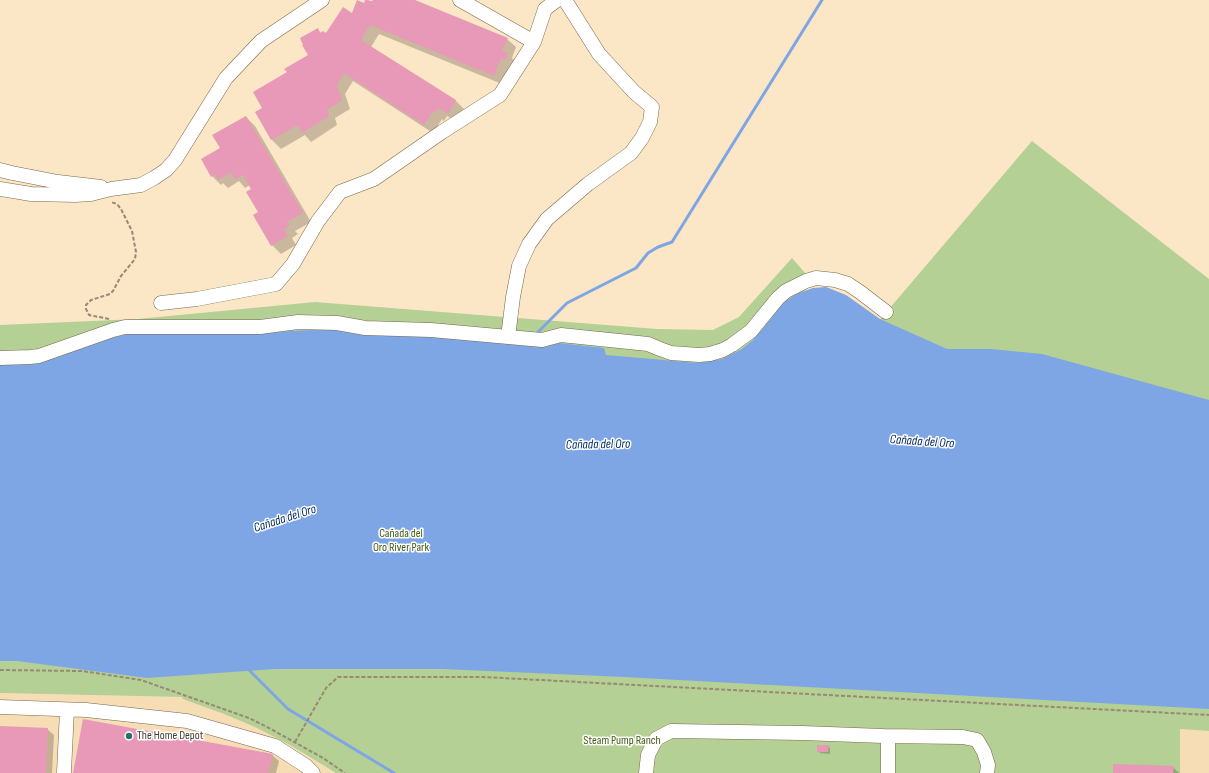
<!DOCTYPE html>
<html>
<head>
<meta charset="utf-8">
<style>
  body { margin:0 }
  canvas { display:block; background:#fbe6c6 }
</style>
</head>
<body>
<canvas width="1209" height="773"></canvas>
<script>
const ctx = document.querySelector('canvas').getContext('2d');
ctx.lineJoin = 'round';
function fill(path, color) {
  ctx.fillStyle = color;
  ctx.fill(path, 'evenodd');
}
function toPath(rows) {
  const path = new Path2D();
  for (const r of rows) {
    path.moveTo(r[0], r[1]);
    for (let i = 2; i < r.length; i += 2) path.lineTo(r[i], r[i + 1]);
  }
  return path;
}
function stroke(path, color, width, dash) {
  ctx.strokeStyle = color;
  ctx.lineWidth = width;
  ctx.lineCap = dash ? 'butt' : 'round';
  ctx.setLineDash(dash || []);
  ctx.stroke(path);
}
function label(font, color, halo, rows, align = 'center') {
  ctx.font = font + ' "Sofia Sans Condensed",sans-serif';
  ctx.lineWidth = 3;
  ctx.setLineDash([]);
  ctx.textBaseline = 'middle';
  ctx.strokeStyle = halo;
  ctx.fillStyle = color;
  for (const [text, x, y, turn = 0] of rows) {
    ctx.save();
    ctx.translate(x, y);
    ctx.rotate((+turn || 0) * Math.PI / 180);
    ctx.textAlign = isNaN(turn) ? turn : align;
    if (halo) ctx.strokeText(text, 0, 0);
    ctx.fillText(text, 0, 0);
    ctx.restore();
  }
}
fill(toPath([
  [0,693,182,697,255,727,290,745,335,773,0,773],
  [1180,729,1209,731,1209,773,1180,773]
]), '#f6ddb6');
fill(toPath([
  [1032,141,1209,279,1209,731,1180,729,1180,773,336,773,290,745,255,727,224,714,183,699,182,697,0,693,0,325,138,319,315,302,657,329,713,330,739,317,792,258,813,282,723,375,826,383]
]), '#b5d094');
fill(toPath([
  [826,287,846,295,880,319,947,349,991,349,1042,354,1209,400,1209,709,624,677,442,669,275,669,147,678,17,661,0,661,0,365,36,364,98,341,141,331,248,333,334,329,522,343,546,347,559,343,604,348,606,355,698,363,722,359,742,349,752,341,764,327,781,305,796,294,813,288]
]), '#7ea6e4');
fill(toPath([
  [367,0,373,2,374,0,412,0,507,39,516,47,512,58,516,62,514,68,509,67,502,84,379,34,371,47,456,101,465,110,457,122,447,116,444,121,442,119,433,133,353,81,345,94,350,109,335,118,337,125,311,142,305,135,281,149,272,140,256,113,263,108,288,73,309,56,317,29,321,33,326,34,365,5],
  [246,117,255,126,311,222,295,231,298,234,292,238,296,245,281,254,272,245,254,215,260,212,250,185,245,188,239,181,228,188,223,183,221,185,212,176,221,148],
  [0,727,47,729,54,735,52,773,0,773],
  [828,746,830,748,830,754,820,753,818,751],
  [272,755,279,761,276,773,74,773],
  [1173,767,1179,773,1114,773]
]), '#0003');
stroke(toPath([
  [538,332,567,303,636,268,648,253,658,247,672,242,822,0],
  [248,669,288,709,394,773]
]), '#7ea6e4', 3);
fill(toPath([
  [357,0,364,3,365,0,372,1,373,0,415,0,508,38,502,51,508,53,505,60,501,58,494,76,370,25,361,40,456,100,448,114,438,108,435,113,433,111,424,125,344,73,337,85,342,100,327,110,329,116,302,133,298,125,271,140,255,112,262,108,253,92,287,72,284,69,308,55,302,45,303,45,300,38,318,28,320,33,323,31,326,33,343,7,352,13],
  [246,116,303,213,287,222,290,225,284,229,288,236,271,246,253,215,258,212,246,192,251,189,243,175,235,180,231,172,218,180,215,174,211,177,201,159,220,148,212,135],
  [83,719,273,754,268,773,73,773],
  [0,726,48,728,46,773,0,773],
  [817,745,829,745,828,752,817,752],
  [1113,764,1174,766,1173,773,1113,773]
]), '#e799b7');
const minor = toPath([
  [460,0,534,42],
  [0,170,12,173,58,182,101,187],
  [0,189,31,194,75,195,91,194,111,189,141,185,154,178,166,170,175,160,226,78,261,41,322,0],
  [161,303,197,299,276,284,293,264,318,221,340,192,374,179,442,132,500,95,534,42,545,9,557,0],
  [508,337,513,297,519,266,529,244,547,219,588,184,631,153,642,138,650,122,652,107,634,92,599,54,565,0],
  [0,358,30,357,39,356,113,330,125,327,260,327,298,322,337,323,365,328,431,330,542,340,561,335,648,344,660,349,671,353,699,355,710,354,723,350,732,345,751,331,778,298,786,291,806,281,816,278,835,280,848,284,860,292,886,312],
  [0,707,86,710,187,721,275,746,306,766,313,773],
  [888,737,888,773],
  [64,772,67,710],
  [646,773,648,755,656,739,671,731,802,733,883,736,963,737,977,740,984,752,988,765,987,773]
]);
stroke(minor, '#78664a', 15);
stroke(toPath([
  [109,319,89,315,86,309,86,305,91,300,110,294,113,291,121,276,135,259,136,252,132,231,121,209,117,204,111,202],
  [0,670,82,671,141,680,249,718,269,728,323,758,345,773],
  [295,742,326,688,338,677,483,677,1209,715]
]), '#978974', 2, [4, 2]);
stroke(minor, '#fff', 14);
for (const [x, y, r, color] of [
  [129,736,4,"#26706e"]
]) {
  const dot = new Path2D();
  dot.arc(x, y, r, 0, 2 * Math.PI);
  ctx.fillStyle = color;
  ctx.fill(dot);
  stroke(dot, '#fff', 1.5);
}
label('12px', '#415c10', '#fff', [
  ["Cañada del",401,534],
  ["Oro River Park",401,548],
  ["Steam Pump Ranch",622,741]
]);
label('12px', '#433b2f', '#fff', [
  ["The Home Depot",137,736]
], 'left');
label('italic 13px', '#072d63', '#fff', [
  ["Cañada del Oro",922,442,4],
  ["Cañada del Oro",598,445,-1],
  ["Cañada del Oro",285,519,-18]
]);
</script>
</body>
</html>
